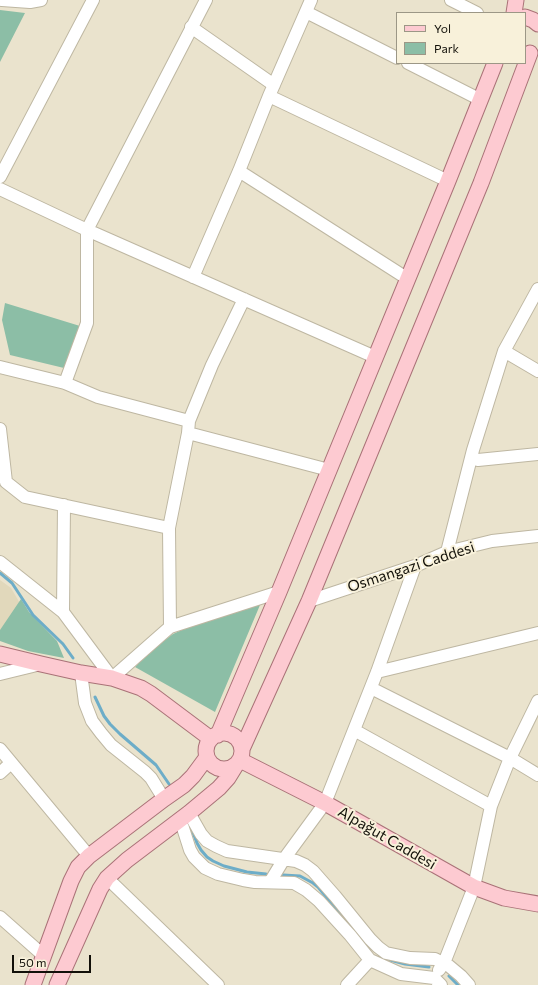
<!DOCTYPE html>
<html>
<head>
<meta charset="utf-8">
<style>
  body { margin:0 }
  #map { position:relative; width:538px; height:985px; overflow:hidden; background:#eae3cd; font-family:Commissioner,sans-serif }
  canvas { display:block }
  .legend { position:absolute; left:396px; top:12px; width:130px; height:52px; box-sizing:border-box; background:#f8f1da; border:1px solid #9c9786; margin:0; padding:5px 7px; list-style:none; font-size:12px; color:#121009 }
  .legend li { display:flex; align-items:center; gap:8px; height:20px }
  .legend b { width:20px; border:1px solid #9c9786 }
  .scale { position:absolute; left:12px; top:955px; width:79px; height:18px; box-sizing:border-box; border:2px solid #121009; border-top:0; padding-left:5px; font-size:12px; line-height:14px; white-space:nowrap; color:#121009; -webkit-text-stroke:3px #f8f1da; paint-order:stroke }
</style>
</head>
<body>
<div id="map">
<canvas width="538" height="985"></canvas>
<ul class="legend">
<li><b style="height:5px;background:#fdcad1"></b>Yol</li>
<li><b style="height:11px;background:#8cbea6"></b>Park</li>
</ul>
<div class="scale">50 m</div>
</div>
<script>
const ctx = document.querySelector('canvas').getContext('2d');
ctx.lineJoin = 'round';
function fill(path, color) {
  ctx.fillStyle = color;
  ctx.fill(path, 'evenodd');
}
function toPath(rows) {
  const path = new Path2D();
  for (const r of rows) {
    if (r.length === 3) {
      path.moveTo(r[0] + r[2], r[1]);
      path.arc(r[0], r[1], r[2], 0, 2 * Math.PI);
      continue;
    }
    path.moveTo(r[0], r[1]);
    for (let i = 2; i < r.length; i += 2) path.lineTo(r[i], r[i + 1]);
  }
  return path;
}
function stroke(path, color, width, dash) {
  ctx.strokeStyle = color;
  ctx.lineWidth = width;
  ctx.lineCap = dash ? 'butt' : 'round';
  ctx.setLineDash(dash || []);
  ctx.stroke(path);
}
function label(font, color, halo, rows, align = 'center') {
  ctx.font = font + ' Commissioner,sans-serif';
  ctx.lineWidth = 4;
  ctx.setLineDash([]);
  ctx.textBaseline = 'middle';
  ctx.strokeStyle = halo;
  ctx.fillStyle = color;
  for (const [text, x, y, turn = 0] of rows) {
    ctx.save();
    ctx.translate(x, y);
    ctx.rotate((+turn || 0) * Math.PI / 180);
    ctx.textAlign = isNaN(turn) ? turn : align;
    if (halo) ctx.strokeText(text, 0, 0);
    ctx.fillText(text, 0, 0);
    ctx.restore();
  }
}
fill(toPath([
  [0,580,11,588,21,605,0,636]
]), '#e1d8bb');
fill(toPath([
  [0,10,25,13,0,62],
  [5,303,80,326,64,368,10,355,2,320],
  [21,599,29,612,57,641,64,658,28,651,0,641,0,630],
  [260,605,215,712,135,667,153,649,173,634,197,623,225,612]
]), '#8cbea6');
stroke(toPath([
  [0,573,12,583,33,615,63,644,73,658],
  [95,697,104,716,110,724,120,734,156,765,169,784],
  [192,830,197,843,201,850,207,857,213,861,224,866,247,872,266,874],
  [283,875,300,876,313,883,318,887,342,916,357,933],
  [386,959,405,964,429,967],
  [449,976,458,985]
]), '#6dadc8', 3);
const minor = toPath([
  [2,0,30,2,41,0],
  [451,0,477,13],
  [306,12,397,58],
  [191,27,274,85],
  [408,63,481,100],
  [269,96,448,181],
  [239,171,408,279],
  [0,177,93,0],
  [0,189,87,230,375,357],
  [193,277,239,171,269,96,311,0],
  [504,351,538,371],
  [0,367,65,383,98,397,189,421],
  [65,383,87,323,87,230,206,0],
  [0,429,6,482,25,497,169,528],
  [188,433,329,470],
  [471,458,478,460,538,454],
  [447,552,473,450,504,351,538,289],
  [0,562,63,612,112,678,170,627,279,592],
  [309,601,415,566,447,552,492,541,538,536],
  [63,612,64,505],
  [170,627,169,528,188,433,189,421,212,365,244,299],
  [377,672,538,633],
  [81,673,85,703,92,721,101,733,111,745,145,772,151,778,164,799],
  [0,674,41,664],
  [371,688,510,758,538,775],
  [354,730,491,806],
  [0,749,89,856],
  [0,773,11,763],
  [189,813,201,834,207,841,216,846,227,851,296,861,305,865,313,871,335,896,370,939,378,947,386,953,410,958,435,959,449,966,461,976,469,985],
  [179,820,183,828,190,850,194,857,205,868,218,874,243,880,255,882,294,883,306,890,319,901,350,935,370,960,401,974,434,978,441,985],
  [107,878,218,985],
  [270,882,284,859,325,803,377,672,415,566],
  [0,917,44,956],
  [439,970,444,963,474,887,491,806,510,758,538,701],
  [347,985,370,960]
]);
const major = toPath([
  [514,13,516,0],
  [525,17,533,20,538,24],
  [0,654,41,664,81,673,112,678,141,688,151,694,211,739],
  [224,751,18],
  [218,735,279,592,448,181,495,63],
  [242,749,309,601,481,183,530,53],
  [240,760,325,803,474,887,504,898,538,904],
  [33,985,71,881,78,867,89,856,164,799,184,785,193,776,207,757],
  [57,985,100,889,107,878,127,860,189,813,219,788,228,778,236,765]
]);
stroke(minor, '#beb7a2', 14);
stroke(major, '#a97277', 17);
stroke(minor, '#fff', 12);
stroke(major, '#fdcad1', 15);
label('15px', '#121009', '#f8f1da', [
  ["Osmangazi Caddesi",411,567,-18],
  ["Alpağut Caddesi",387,838,30]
]);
</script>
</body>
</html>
